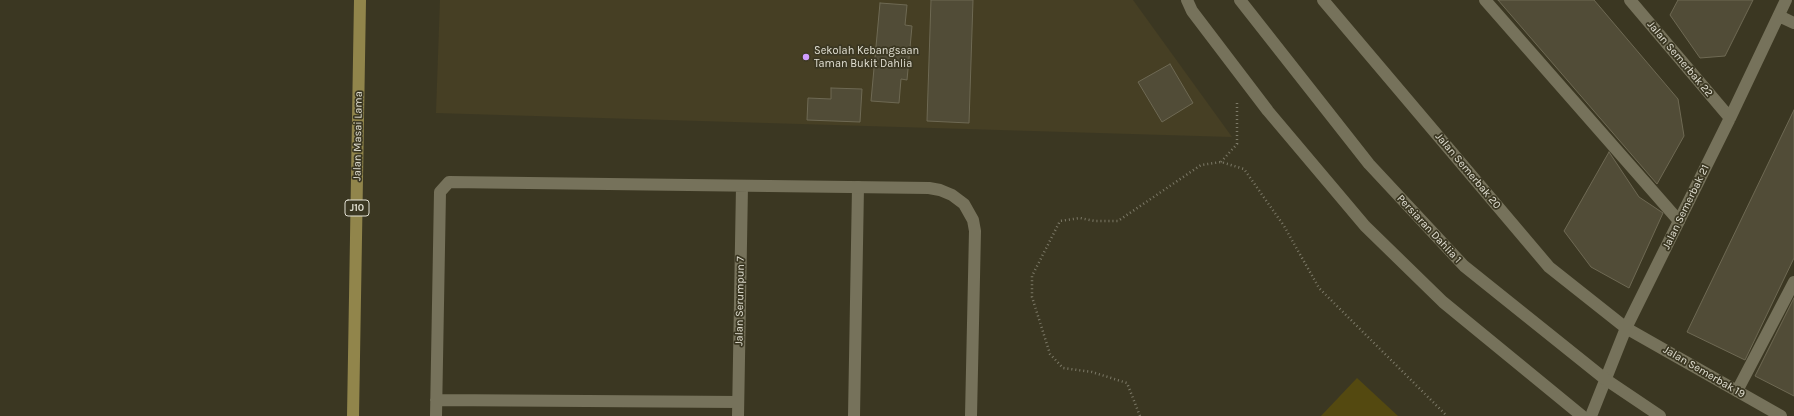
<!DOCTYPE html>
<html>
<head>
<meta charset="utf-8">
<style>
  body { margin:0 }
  canvas { display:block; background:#3b3722 }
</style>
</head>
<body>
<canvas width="1794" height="416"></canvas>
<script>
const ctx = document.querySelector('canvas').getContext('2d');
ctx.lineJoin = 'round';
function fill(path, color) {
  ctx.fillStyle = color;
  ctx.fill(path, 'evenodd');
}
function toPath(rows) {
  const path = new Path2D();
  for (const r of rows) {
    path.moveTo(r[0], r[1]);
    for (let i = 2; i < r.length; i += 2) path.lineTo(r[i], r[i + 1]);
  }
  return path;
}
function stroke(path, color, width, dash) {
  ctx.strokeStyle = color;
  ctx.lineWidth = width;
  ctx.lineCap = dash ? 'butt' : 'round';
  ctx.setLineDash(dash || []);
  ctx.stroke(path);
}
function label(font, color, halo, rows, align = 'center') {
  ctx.font = font + ' Karla,sans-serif';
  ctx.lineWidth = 3.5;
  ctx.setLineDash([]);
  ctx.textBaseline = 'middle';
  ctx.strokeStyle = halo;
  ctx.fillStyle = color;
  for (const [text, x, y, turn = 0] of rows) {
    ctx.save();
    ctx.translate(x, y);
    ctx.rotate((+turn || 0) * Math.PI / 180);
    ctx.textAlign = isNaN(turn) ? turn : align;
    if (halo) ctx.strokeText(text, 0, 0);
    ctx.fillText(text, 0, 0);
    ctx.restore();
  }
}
fill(toPath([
  [440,0,1133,0,1232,137,436,113]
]), '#463f24');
fill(toPath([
  [1357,378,1398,416,1321,416]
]), '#544910');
const building = toPath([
  [931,0,973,0,969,123,927,121,931,0],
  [1498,0,1594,0,1678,99,1684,136,1657,184,1498,0],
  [1678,0,1753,0,1725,56,1700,58,1670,15,1678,0],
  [880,3,907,5,905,25,912,26,907,80,901,79,899,103,871,101,880,3],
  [1170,64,1193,103,1162,122,1138,82,1170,64],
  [831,88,862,89,860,122,807,120,808,98,831,99,831,88],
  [1794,110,1794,258,1745,360,1687,332,1794,110],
  [1609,152,1639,197,1663,213,1629,288,1591,267,1564,231,1609,152],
  [1794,298,1794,396,1755,376,1794,298]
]);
fill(building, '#514c37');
stroke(building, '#6e6953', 1);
stroke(toPath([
  [1221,162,1237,144,1237,103],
  [1140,416,1127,383,1092,372,1063,368,1050,354,1032,297,1032,276,1060,221,1080,218,1095,221,1118,221,1201,165,1221,162,1244,169,1284,226,1319,288,1447,416]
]), '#7c7967', 2.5, [1, 3]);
stroke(toPath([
  [1485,0,1679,221],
  [1737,391,1794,282],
  [854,416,858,187]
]), '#76725b', 12);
stroke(toPath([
  [1323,0,1549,267,1626,328,1781,416],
  [1630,0,1730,118],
  [1779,16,1794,23],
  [436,400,738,402],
  [436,416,440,192,449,182,929,188,940,190,952,195,964,204,973,220,975,231,971,416],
  [738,416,742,186],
  [1591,416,1626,328,1730,118,1786,0]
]), '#76725b', 12);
stroke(toPath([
  [1187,0,1192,11,1268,111,1365,226,1443,302,1582,416],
  [1240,0,1369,164,1464,266,1605,379,1660,416]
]), '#76725b', 12);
stroke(toPath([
  [353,416,360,0]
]), '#91854b', 12);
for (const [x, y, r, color] of [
  [806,57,4,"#d09dff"]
]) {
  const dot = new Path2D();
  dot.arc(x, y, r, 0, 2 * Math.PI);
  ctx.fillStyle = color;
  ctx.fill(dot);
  stroke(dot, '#3b3722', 1.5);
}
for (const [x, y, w] of [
  [357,208,24]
]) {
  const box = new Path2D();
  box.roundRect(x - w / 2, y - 8, w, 16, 3);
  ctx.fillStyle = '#3b3722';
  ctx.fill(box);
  stroke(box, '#e2e0d3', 1);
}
label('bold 10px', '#e2e0d3', null, [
  ["J10",357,208]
]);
label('11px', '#e2e0d3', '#3b3722', [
  ["Sekolah Kebangsaan",814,51],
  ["Taman Bukit Dahlia",814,64]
], 'left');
label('11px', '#e2e0d3', '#3b3722', [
  ["Jalan Semerbak 22",1680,59,50],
  ["Jalan Masai Lama",358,136,-89],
  ["Jalan Semerbak 20",1468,171,50],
  ["Jalan Semerbak 21",1686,207,-64],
  ["Persiaran Dahlia 1",1429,229,47],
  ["Jalan Serumpun 7",740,301,-89],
  ["Jalan Semerbak 19",1704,372,30]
]);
</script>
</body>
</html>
